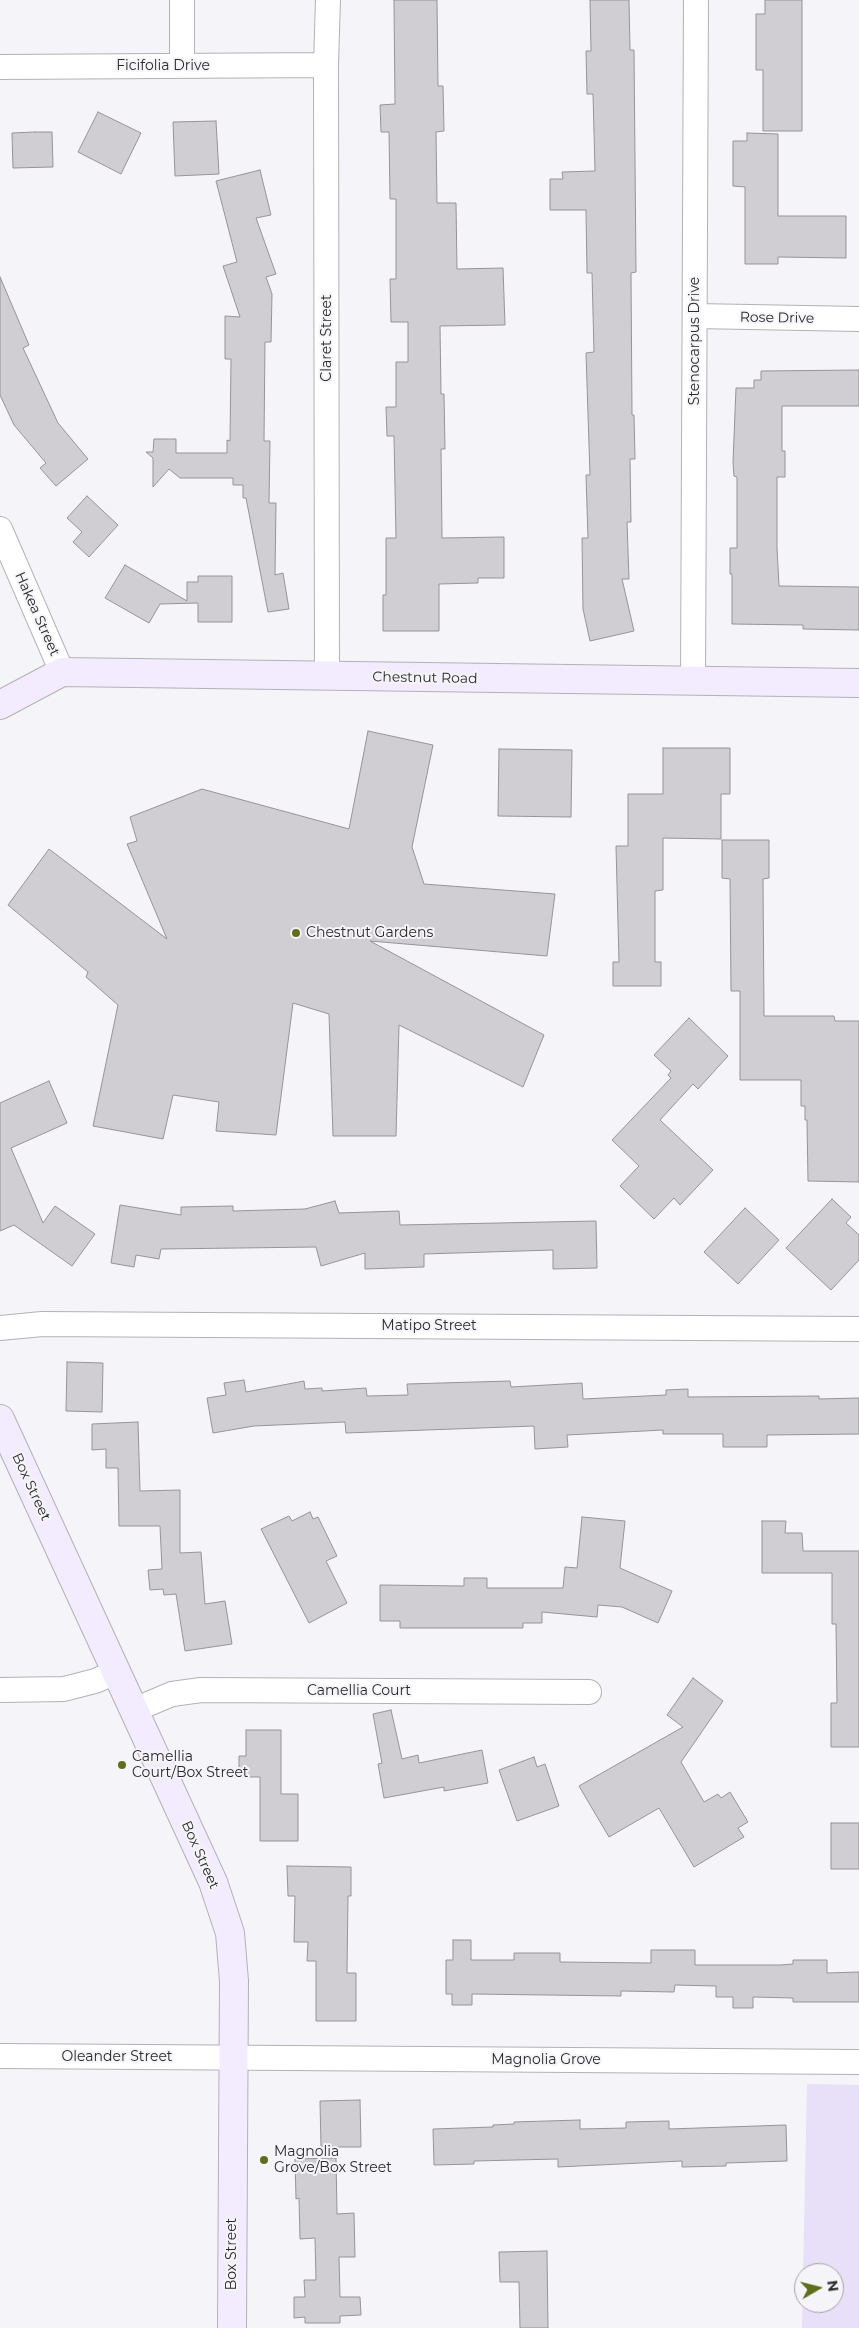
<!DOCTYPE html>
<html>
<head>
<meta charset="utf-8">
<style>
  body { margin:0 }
  #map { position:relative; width:859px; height:2328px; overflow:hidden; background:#f5f4f8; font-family:Montserrat,sans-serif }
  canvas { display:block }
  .north { position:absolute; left:794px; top:2263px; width:50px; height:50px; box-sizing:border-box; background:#f5f4f8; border:1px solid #a4a3a6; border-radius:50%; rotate:82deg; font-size:14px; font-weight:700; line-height:20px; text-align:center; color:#2a292b }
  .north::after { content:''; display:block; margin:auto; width:18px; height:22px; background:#5d6f1d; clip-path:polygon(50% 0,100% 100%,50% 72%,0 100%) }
</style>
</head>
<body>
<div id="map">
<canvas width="859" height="2328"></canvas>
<div class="north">N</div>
</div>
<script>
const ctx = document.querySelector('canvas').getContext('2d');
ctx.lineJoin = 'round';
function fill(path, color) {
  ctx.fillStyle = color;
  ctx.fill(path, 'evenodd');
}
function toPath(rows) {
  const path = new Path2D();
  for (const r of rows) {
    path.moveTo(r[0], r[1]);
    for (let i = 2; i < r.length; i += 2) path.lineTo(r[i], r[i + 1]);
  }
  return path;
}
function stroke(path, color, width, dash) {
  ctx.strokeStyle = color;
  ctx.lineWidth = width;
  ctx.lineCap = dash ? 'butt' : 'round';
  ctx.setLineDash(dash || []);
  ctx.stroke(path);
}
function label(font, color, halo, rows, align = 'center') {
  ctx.font = font + ' Montserrat,sans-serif';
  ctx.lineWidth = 4;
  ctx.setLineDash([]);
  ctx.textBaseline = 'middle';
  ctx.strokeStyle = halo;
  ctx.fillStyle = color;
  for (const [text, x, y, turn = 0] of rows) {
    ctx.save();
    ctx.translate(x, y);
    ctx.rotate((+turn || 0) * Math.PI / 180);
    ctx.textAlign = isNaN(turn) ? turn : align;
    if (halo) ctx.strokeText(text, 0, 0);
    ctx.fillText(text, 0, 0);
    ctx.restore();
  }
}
fill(toPath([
  [807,2084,859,2085,859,2328,802,2328],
  [804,2273,834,2273,834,2303,804,2303]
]), '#e8dff9');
const building = toPath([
  [394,0,437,0,438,86,443,86,444,131,436,132,437,203,456,203,457,269,503,268,505,325,440,326,441,394,444,394,445,449,441,449,442,538,504,537,504,578,478,578,478,583,439,584,439,631,383,631,383,595,386,595,386,538,396,538,394,436,387,436,386,407,396,407,396,362,408,362,408,322,391,322,390,279,396,279,396,199,390,199,389,132,381,132,380,105,395,104,394,0],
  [590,0,629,0,630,50,634,50,636,272,631,273,632,415,634,415,635,459,630,459,631,522,627,522,629,579,622,579,634,631,590,641,583,609,582,538,588,538,586,475,590,475,586,353,594,352,592,273,587,273,586,210,550,210,550,179,563,179,562,172,595,171,593,94,587,94,586,51,591,51,590,0],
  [765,0,802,0,802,131,763,131,763,70,756,70,756,14,765,14,765,0],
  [98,112,141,133,121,174,78,152,98,112],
  [216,121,219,174,175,176,173,122,216,121],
  [35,132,52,132,53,167,13,168,12,133,35,132],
  [747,133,778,134,778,216,846,216,846,258,778,257,778,264,745,264,745,187,733,186,733,141,747,141,747,133],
  [260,170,271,215,256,218,276,274,266,277,272,294,271,342,265,342,264,441,270,441,269,503,276,503,275,575,283,573,289,609,268,612,246,498,243,498,243,485,233,485,233,478,180,478,169,469,153,487,153,458,146,452,153,452,154,439,176,439,176,453,227,453,227,440,230,441,231,359,225,359,225,316,240,317,223,266,237,262,216,181,260,170],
  [0,277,29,345,23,348,58,423,88,459,56,486,40,468,46,463,14,425,0,395,0,277],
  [859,370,859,406,782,406,782,451,785,451,785,477,777,477,777,548,779,586,859,587,859,630,803,629,803,625,732,624,732,574,730,574,730,548,737,548,737,477,734,476,733,462,736,388,754,388,754,380,761,380,761,371,859,370],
  [87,496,118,525,89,557,73,542,82,532,67,518,87,496],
  [125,565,187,601,187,582,198,582,198,576,232,576,232,622,198,622,198,603,160,604,149,623,105,598,125,565],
  [368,731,433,745,412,847,424,884,555,894,547,956,370,941,544,1035,523,1087,399,1025,396,1136,333,1136,329,1014,293,1003,276,1135,216,1131,219,1102,173,1095,163,1139,93,1126,118,1005,86,977,88,972,8,905,49,849,167,939,127,844,137,841,130,817,202,789,349,829,368,731],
  [663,748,730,748,730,794,721,794,721,839,663,838,663,890,655,891,655,962,661,962,661,986,613,986,613,962,619,962,616,846,628,846,628,794,663,794,663,748],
  [499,749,572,750,571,817,498,816,499,749],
  [722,840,769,840,769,878,763,879,764,1016,834,1016,835,1021,859,1021,859,1182,808,1181,807,1120,805,1120,805,1106,801,1106,801,1080,740,1080,740,991,731,991,730,879,722,878,722,840],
  [689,1018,728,1056,698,1089,693,1084,660,1120,713,1170,680,1205,674,1198,654,1219,620,1186,639,1166,612,1140,671,1078,668,1075,671,1071,654,1055,689,1018],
  [49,1081,67,1123,11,1148,43,1223,55,1206,95,1234,72,1266,14,1225,0,1231,0,1103,49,1081],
  [832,1199,851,1217,846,1223,859,1235,859,1260,831,1290,786,1248,832,1199],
  [335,1201,339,1213,399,1211,400,1225,596,1221,597,1268,553,1269,553,1250,424,1254,424,1267,365,1269,365,1253,321,1266,316,1247,161,1249,159,1259,136,1255,134,1267,111,1263,120,1205,181,1215,181,1207,233,1206,233,1211,305,1209,335,1201],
  [745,1208,779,1240,738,1284,704,1252,745,1208],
  [67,1362,103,1363,102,1412,66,1411,67,1362],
  [244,1380,246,1392,304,1381,305,1389,322,1388,322,1391,366,1388,367,1396,408,1395,407,1384,510,1381,511,1387,582,1383,583,1399,666,1395,666,1390,688,1389,688,1397,819,1396,819,1399,859,1398,859,1434,767,1435,767,1447,723,1447,723,1434,663,1434,663,1430,567,1435,568,1447,535,1449,534,1426,346,1433,345,1422,254,1426,213,1433,207,1398,226,1395,224,1383,244,1380],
  [138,1422,140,1491,180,1490,180,1553,201,1552,205,1604,225,1601,232,1644,185,1651,176,1594,164,1595,163,1589,150,1590,148,1570,162,1569,160,1526,119,1526,118,1468,106,1468,106,1449,92,1450,92,1424,138,1422],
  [310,1512,313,1519,318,1517,337,1556,326,1561,347,1603,309,1623,261,1529,289,1516,292,1521,310,1512],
  [582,1517,625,1521,620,1568,672,1591,658,1623,622,1607,598,1605,597,1617,542,1612,542,1623,523,1623,523,1628,400,1628,400,1621,380,1621,380,1585,464,1586,464,1578,487,1578,487,1588,563,1588,565,1567,577,1568,582,1517],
  [762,1521,786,1521,785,1533,802,1533,803,1551,859,1551,859,1747,831,1747,831,1703,837,1703,836,1624,832,1624,832,1573,762,1573,762,1521],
  [693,1678,723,1701,681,1762,704,1802,718,1794,721,1798,730,1792,748,1822,738,1828,744,1837,694,1867,659,1808,609,1837,579,1786,683,1727,667,1715,693,1678],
  [391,1710,402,1759,418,1755,419,1763,482,1750,488,1783,444,1791,444,1787,384,1798,378,1764,382,1763,373,1714,391,1710],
  [246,1730,281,1730,281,1794,298,1794,298,1841,260,1841,260,1777,239,1777,239,1756,246,1756,246,1730],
  [534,1757,537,1767,545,1764,559,1806,517,1821,499,1770,534,1757],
  [831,1823,859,1823,859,1869,831,1869,831,1823],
  [287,1866,351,1867,351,1896,348,1896,347,1973,356,1973,356,2021,316,2021,316,1961,307,1961,308,1942,294,1942,295,1896,288,1896,287,1866],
  [453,1940,471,1940,471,1960,514,1960,514,1953,560,1953,560,1962,651,1963,651,1950,695,1950,695,1965,780,1965,793,1964,793,1960,827,1960,827,1973,859,1972,859,2002,793,2002,793,1998,753,1997,753,2008,733,2008,733,1997,716,1997,716,1986,675,1985,674,1992,621,1991,621,1996,472,1994,472,2005,452,2005,452,1994,446,1994,446,1960,453,1960,453,1940],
  [360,2100,361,2147,321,2147,320,2101,360,2100],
  [580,2120,580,2129,626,2128,626,2122,669,2121,669,2129,786,2125,787,2161,726,2163,726,2166,682,2167,682,2161,558,2167,558,2159,474,2161,474,2164,434,2165,433,2129,493,2127,493,2125,514,2124,514,2122,580,2120],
  [336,2158,337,2214,354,2213,355,2257,339,2257,340,2297,360,2297,361,2315,340,2316,340,2323,305,2323,305,2317,294,2318,294,2297,305,2297,304,2280,316,2280,315,2238,300,2239,299,2198,296,2199,295,2159,336,2158],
  [547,2251,548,2328,520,2328,519,2282,500,2282,499,2252,547,2251]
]);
fill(building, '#d0ced3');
stroke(building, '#969498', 1);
const street = toPath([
  [182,0,182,66],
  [0,67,326,65],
  [695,316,859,319],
  [0,529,62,672],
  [327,677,326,65,328,0],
  [693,681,696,0],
  [0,1328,42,1324,859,1329],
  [0,1690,64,1689,95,1681,117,1672],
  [134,1710,172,1694,201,1690,589,1692],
  [0,2056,859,2062]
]);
const secondary = toPath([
  [0,705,62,672,859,683],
  [0,1419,213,1882,230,1933,234,1981,232,2328]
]);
stroke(street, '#b3b1b6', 26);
stroke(secondary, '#b3b1b6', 30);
stroke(street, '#fff', 24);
stroke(secondary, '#f3ecfe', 28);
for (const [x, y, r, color] of [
  [296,933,5,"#5d6f1d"],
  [122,1765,5,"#5d6f1d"],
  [264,2160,5,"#5d6f1d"]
]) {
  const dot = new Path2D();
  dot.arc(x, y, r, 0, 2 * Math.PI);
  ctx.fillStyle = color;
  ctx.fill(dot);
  stroke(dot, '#f5f4f8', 2);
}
label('14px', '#2a292b', '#f5f4f8', [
  ["Ficifolia Drive",163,66],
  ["Rose Drive",777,318,1],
  ["Claret Street",327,338,-90],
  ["Stenocarpus Drive",695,341,-90],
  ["Hakea Street",37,614,66],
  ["Chestnut Road",425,678,1],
  ["Matipo Street",429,1326],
  ["Box Street",31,1487,65],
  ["Camellia Court",359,1691],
  ["Box Street",200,1855,66],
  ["Oleander Street",117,2057],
  ["Magnolia Grove",546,2060],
  ["Box Street",232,2254,-90]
]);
label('14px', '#2a292b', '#f5f4f8', [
  ["Chestnut Gardens",306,933],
  ["Camellia",132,1757],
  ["Court/Box Street",132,1773],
  ["Magnolia",274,2152],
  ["Grove/Box Street",274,2168]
], 'left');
</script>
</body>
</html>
